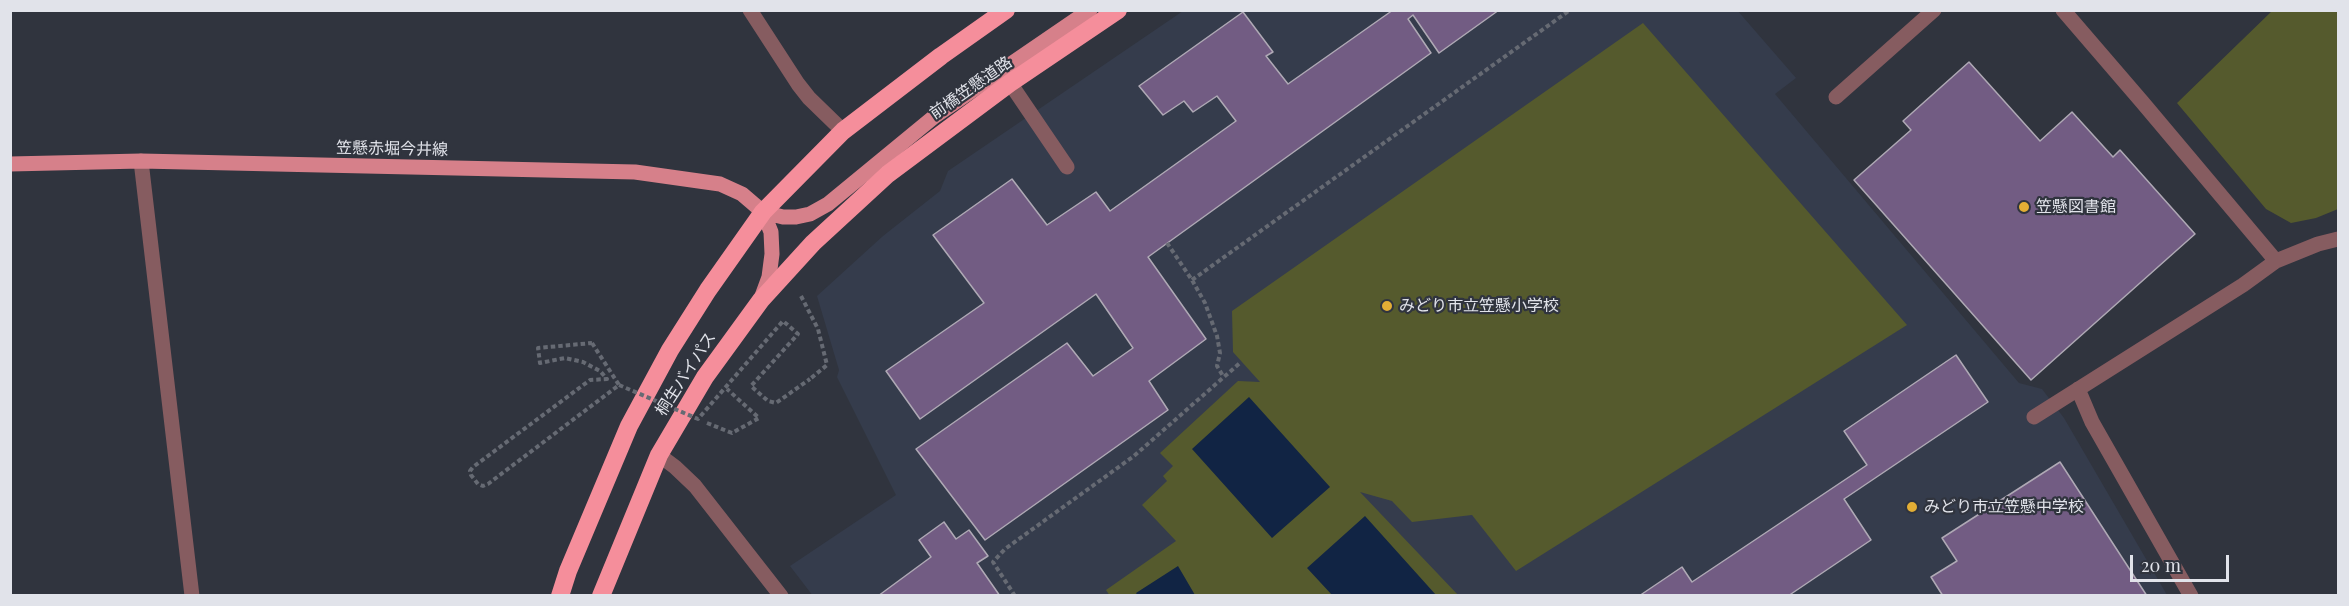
<!DOCTYPE html>
<html>
<head>
<meta charset="utf-8">
<style>
  body { margin:0 }
  #map { position:relative; width:2349px; height:606px; overflow:hidden; background:#30343e; font-family:"Playfair Display",serif }
  canvas { display:block }
  .frame { position:absolute; inset:0; border:12px solid #e1e3ea; pointer-events:none }
  .scale { position:absolute; left:2130px; top:555px; width:99px; height:27px; box-sizing:border-box; border:3px solid #e1e3ea; border-top:0; padding-left:8px; font-size:18px; line-height:21px; white-space:nowrap; color:#e1e3ea; -webkit-text-stroke:4px #30343e; paint-order:stroke }
</style>
</head>
<body>
<div id="map">
<canvas width="2349" height="606"></canvas>
<div class="frame"></div>
<div class="scale">20 m</div>
</div>
<script>
const ctx = document.querySelector('canvas').getContext('2d');
ctx.lineJoin = 'round';
function fill(path, color) {
  ctx.fillStyle = color;
  ctx.fill(path, 'evenodd');
}
function toPath(rows) {
  const path = new Path2D();
  for (const r of rows) {
    path.moveTo(r[0], r[1]);
    for (let i = 2; i < r.length; i += 2) path.lineTo(r[i], r[i + 1]);
  }
  return path;
}
function stroke(path, color, width, dash) {
  ctx.strokeStyle = color;
  ctx.lineWidth = width;
  ctx.lineCap = dash ? 'butt' : 'round';
  ctx.setLineDash(dash || []);
  ctx.stroke(path);
}
function label(font, color, halo, rows, align = 'center') {
  ctx.font = font + ' "Playfair Display","Noto Sans JP",serif';
  ctx.lineWidth = 4.5;
  ctx.setLineDash([]);
  ctx.textBaseline = 'middle';
  ctx.strokeStyle = halo;
  ctx.fillStyle = color;
  for (const [text, x, y, turn = 0] of rows) {
    ctx.save();
    ctx.translate(x, y);
    ctx.rotate((+turn || 0) * Math.PI / 180);
    ctx.textAlign = isNaN(turn) ? turn : align;
    if (halo) ctx.strokeText(text, 0, 0);
    ctx.fillText(text, 0, 0);
    ctx.restore();
  }
}
fill(toPath([
  [1737,10,1796,78,1775,94,2019,383,2042,389,2064,418,2167,595,813,596,790,566,896,495,837,377,839,370,817,296,883,236,940,191,948,171,1183,11]
]), '#353c4c');
fill(toPath([
  [2272,11,2338,11,2338,209,2316,218,2291,223,2266,209,2177,103],
  [1643,23,1907,325,1516,571,1472,515,1412,522,1392,501,1360,492,1458,595,1110,596,1106,590,1176,541,1142,505,1167,481,1163,476,1173,466,1160,453,1238,381,1260,382,1233,352,1232,311]
]), '#555a2d');
fill(toPath([
  [1249,397,1330,487,1272,538,1192,449],
  [1365,516,1436,595,1332,595,1307,568],
  [1178,566,1195,595,1138,596,1136,593]
]), '#112444');
const building = toPath([
  [1393,10,1499,10,1439,53,1413,15,1408,19,1431,53,1148,257,1206,339,1149,381,1168,410,985,540,916,449,1067,343,1093,376,1133,348,1096,294,920,419,886,371,984,303,933,235,1012,179,1047,225,1096,192,1110,211,1236,121,1217,96,1193,112,1184,101,1163,115,1139,86,1243,12,1273,52,1266,56,1288,84,1393,10],
  [1969,62,2040,141,2072,112,2113,157,2120,150,2195,234,2031,380,1854,180,1911,130,1903,121,1969,62],
  [1956,355,1988,402,1844,499,1871,540,1788,596,1639,596,1682,567,1692,582,1867,465,1844,431,1956,355],
  [2060,462,2147,596,1943,596,1931,577,1957,561,1942,538,2060,462],
  [944,522,956,539,969,530,988,556,977,563,1000,596,878,596,931,557,919,540,944,522]
]);
fill(building, '#725c83');
stroke(building, '#afa9b5', 1.5);
stroke(toPath([
  [1167,243,1192,280,1205,303,1217,336,1220,353,1217,366,1223,376],
  [1192,280,1570,10],
  [801,296,818,329,827,365,810,379],
  [592,343,619,385,488,484,483,486,478,484,471,475,470,471,473,467,590,380,607,379,600,371,583,362,565,358,540,363,538,348,592,343],
  [707,423,732,433,759,418,727,389],
  [1015,596,993,562,1005,549,1134,456,1241,362]
]), '#666a73', 4, [4.5, 3]);
stroke(toPath([
  [750,10,798,84,809,98,843,131],
  [2063,10,2143,103,2276,261],
  [1010,83,1067,167],
  [1836,97,1934,10],
  [141,161,192,596],
  [2078,389,2092,422,2191,596],
  [2034,417,2243,285,2276,261,2318,244,2338,239],
  [659,455,675,467,695,486,781,596]
]), '#865c60', 15);
stroke(toPath([
  [10,164,141,161,635,172,720,184,742,194,763,212,783,217,796,217,810,214,828,204,935,116,1090,10],
  [762,296,769,277,772,254,771,232,763,212]
]), '#d6808a', 15);
stroke(toPath([
  [560,596,568,571,629,426,670,350,708,290,763,212,843,131,941,56,1006,10],
  [601,596,659,455,705,377,761,300,813,243,888,174,1010,83,1118,10]
]), '#f58e9b', 18);
stroke(toPath([
  [619,385,698,419,783,321,798,334,751,386,768,401,776,403,810,379]
]), '#666a73', 4, [4.5, 3]);
for (const [x, y, r, color] of [
  [2024,207,6,"#e3ae35"],
  [1387,306,6,"#e3ae35"],
  [1912,507,6,"#e3ae35"]
]) {
  const dot = new Path2D();
  dot.arc(x, y, r, 0, 2 * Math.PI);
  ctx.fillStyle = color;
  ctx.fill(dot);
  stroke(dot, '#30343e', 2);
}
label('16px', '#e1e3ea', '#30343e', [
  ["前橋笠懸道路",971,88,-35],
  ["笠懸赤堀今井線",392,149,1],
  ["桐生バイパス",686,374,-57]
]);
label('16px', '#e1e3ea', '#30343e', [
  ["笠懸図書館",2036,207],
  ["みどり市立笠懸小学校",1399,306],
  ["みどり市立笠懸中学校",1924,507]
], 'left');
</script>
</body>
</html>
